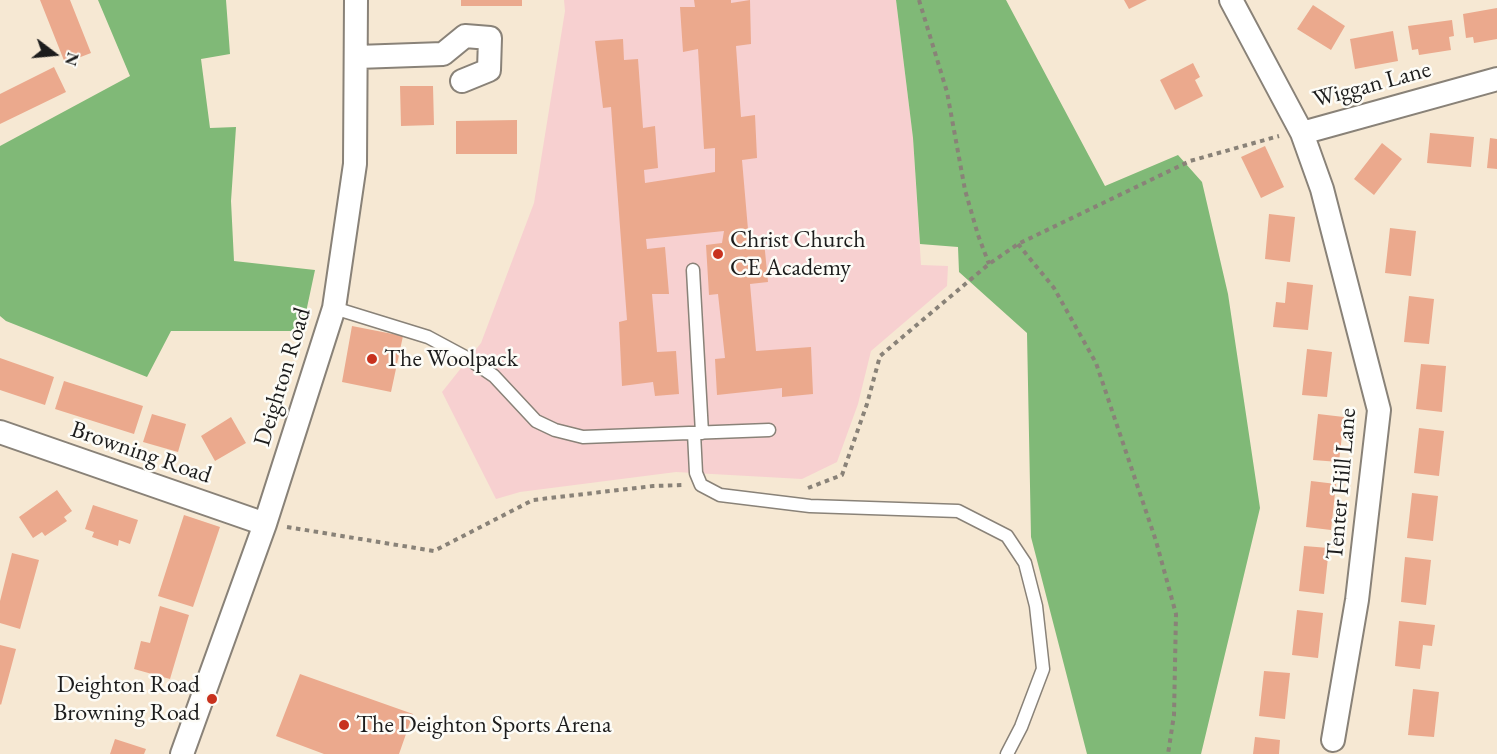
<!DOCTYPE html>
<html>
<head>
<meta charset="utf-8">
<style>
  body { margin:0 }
  #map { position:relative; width:1497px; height:754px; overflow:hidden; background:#f6e8d3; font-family:"EB Garamond",serif }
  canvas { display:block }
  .north { position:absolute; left:24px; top:24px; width:60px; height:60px; -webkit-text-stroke:4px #fdfcf7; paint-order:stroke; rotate:106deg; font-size:16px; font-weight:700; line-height:24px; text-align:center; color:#1c1c1c }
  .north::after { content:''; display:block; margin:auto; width:21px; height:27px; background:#1c1c1c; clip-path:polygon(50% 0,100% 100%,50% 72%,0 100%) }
</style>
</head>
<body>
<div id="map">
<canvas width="1497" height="754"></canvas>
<div class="north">N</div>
</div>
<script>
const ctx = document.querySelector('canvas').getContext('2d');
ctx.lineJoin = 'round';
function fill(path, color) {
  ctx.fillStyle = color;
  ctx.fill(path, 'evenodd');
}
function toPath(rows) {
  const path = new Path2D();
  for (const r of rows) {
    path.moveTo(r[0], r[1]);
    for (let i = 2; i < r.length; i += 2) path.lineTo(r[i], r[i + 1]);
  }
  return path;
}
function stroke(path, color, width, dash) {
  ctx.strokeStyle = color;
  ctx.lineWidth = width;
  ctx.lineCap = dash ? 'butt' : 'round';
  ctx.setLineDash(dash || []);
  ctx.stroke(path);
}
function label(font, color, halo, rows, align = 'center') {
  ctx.font = font + ' "EB Garamond",serif';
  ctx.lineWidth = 5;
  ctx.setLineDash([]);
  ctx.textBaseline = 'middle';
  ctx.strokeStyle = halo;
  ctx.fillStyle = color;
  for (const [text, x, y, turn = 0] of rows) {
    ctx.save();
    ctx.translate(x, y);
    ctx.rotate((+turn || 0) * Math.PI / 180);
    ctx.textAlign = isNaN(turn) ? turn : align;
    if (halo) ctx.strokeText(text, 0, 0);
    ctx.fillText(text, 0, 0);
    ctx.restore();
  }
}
fill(toPath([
  [564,0,896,0,913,138,921,265,948,266,947,286,871,351,858,404,837,462,802,479,676,472,520,492,496,499,442,392,481,343,534,203,565,11]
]), '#f7d0d0');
fill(toPath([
  [98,0,226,0,230,54,201,59,210,128,236,127,231,201,234,261,315,270,302,331,171,331,147,377,6,321,0,316,0,146,130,76],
  [896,0,1006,0,1105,186,1178,155,1202,182,1228,294,1260,508,1201,754,1087,754,1031,537,1027,333,959,272,958,247,920,244,913,138]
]), '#80b977');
fill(toPath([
  [40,0,70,0,91,53,65,63],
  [461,0,522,0,522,6,461,6],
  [694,0,731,0,731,3,750,0,751,44,736,46,741,117,755,115,757,158,742,160,749,241,764,241,768,282,750,284,756,351,811,347,813,394,782,397,782,388,717,395,715,359,725,358,718,294,709,295,706,245,722,243,724,231,646,239,647,249,665,247,669,294,652,294,657,352,676,351,679,394,655,396,653,382,622,386,619,322,627,320,611,107,603,108,595,41,623,39,624,60,638,59,643,128,655,126,658,168,644,170,645,183,715,172,715,148,704,149,698,49,683,52,680,7,695,7],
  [1124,0,1147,0,1129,9],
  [1313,5,1345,26,1331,50,1297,29],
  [1497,8,1497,39,1474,43,1473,37,1466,38,1463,14],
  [1452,20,1454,36,1449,37,1451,50,1419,55,1418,49,1412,50,1408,26],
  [1393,31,1398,61,1355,69,1350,39],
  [1193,63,1200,77,1195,80,1203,96,1175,110,1160,80],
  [54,67,66,92,0,124,0,94],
  [400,86,433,86,434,125,401,126],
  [517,120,517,154,456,154,456,121],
  [1430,133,1474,137,1471,167,1427,163],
  [1490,138,1497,139,1497,169,1487,168],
  [1382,143,1402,159,1374,195,1354,179],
  [1265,146,1284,187,1261,198,1241,157],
  [1269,214,1295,217,1290,262,1265,259],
  [1390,228,1416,231,1411,276,1385,273],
  [1287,282,1313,285,1308,330,1273,327,1276,302,1285,303],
  [1409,296,1434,299,1429,344,1404,342],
  [352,326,403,336,391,392,342,382],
  [1307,349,1332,352,1327,397,1302,395],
  [0,358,54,377,45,405,0,390],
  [1421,364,1446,366,1442,412,1416,409],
  [64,381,143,406,134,434,55,409],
  [152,414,186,424,178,452,143,442],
  [1318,414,1344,417,1339,462,1313,460],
  [231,417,246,443,215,461,201,436],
  [1419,428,1444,431,1439,476,1414,473],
  [1311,481,1336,484,1331,530,1306,527],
  [57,490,72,511,64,517,67,521,45,536,42,532,33,538,19,517],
  [1412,493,1438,496,1433,541,1407,538],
  [93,505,138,520,130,544,119,540,118,546,92,537,94,532,85,529],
  [184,515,220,527,193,607,158,596],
  [1304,546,1329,548,1324,594,1299,591],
  [12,553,39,560,20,629,0,623,0,601],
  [1405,557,1431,560,1426,605,1401,602],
  [160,606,189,615,170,679,134,669,141,641,150,643],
  [1297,610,1323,613,1318,658,1292,655],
  [1399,621,1435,625,1432,646,1423,645,1420,669,1395,666],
  [0,645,16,649,1,705,0,704],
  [1264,671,1290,673,1285,719,1259,716],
  [300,674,413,714,399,754,324,754,276,736],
  [1413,689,1439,692,1434,737,1408,735],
  [1255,737,1280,740,1279,754,1253,754],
  [115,739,146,749,144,754,110,754]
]), '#eba98d');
const service = toPath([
  [693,270,702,433],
  [334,308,428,337,469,359,494,376,536,421,555,430,583,437,769,430],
  [694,433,696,473,701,485,720,495,810,506,958,511,1007,536,1025,563,1036,606,1043,669,1021,727,1007,754]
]);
const minor = toPath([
  [1231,0,1302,133,1497,79],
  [357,57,443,54,465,36,490,38,489,70,462,81],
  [1302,133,1322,189,1379,410,1357,600,1333,740],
  [0,432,265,524],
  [182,754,265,524,334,308,355,164,356,0]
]);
stroke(service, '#898278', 15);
stroke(minor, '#898278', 26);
stroke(toPath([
  [919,0,947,92,965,190,978,235,989,264],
  [1018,244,1054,288,1096,363,1156,541,1176,614,1174,715,1168,754],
  [808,488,842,475,867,404,880,356,989,264,1018,244,1190,161,1279,136],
  [287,527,434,551,533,500,653,486,684,485]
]), '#898278', 4, [4.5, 4.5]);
stroke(service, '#fff', 12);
stroke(minor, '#fff', 22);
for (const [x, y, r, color] of [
  [718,254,6,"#c8321e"],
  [372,359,6,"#c8321e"],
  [212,699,6,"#c8321e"],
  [344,725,6,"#c8321e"]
]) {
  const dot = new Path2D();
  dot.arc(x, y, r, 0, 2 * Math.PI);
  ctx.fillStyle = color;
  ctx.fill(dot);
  stroke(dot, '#fdfcf7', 2);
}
label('24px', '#1c1c1c', '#fdfcf7', [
  ["Wiggan Lane",1372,85,-15],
  ["Deighton Road",283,377,-73],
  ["Browning Road",141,453,19],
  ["Tenter Hill Lane",1342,484,-85]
]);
label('24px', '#1c1c1c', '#fdfcf7', [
  ["Christ Church",730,240],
  ["CE Academy",730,268],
  ["The Woolpack",384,359],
  ["Deighton Road",200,685,"right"],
  ["Browning Road",200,713,"right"],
  ["The Deighton Sports Arena",356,725]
], 'left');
</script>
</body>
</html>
